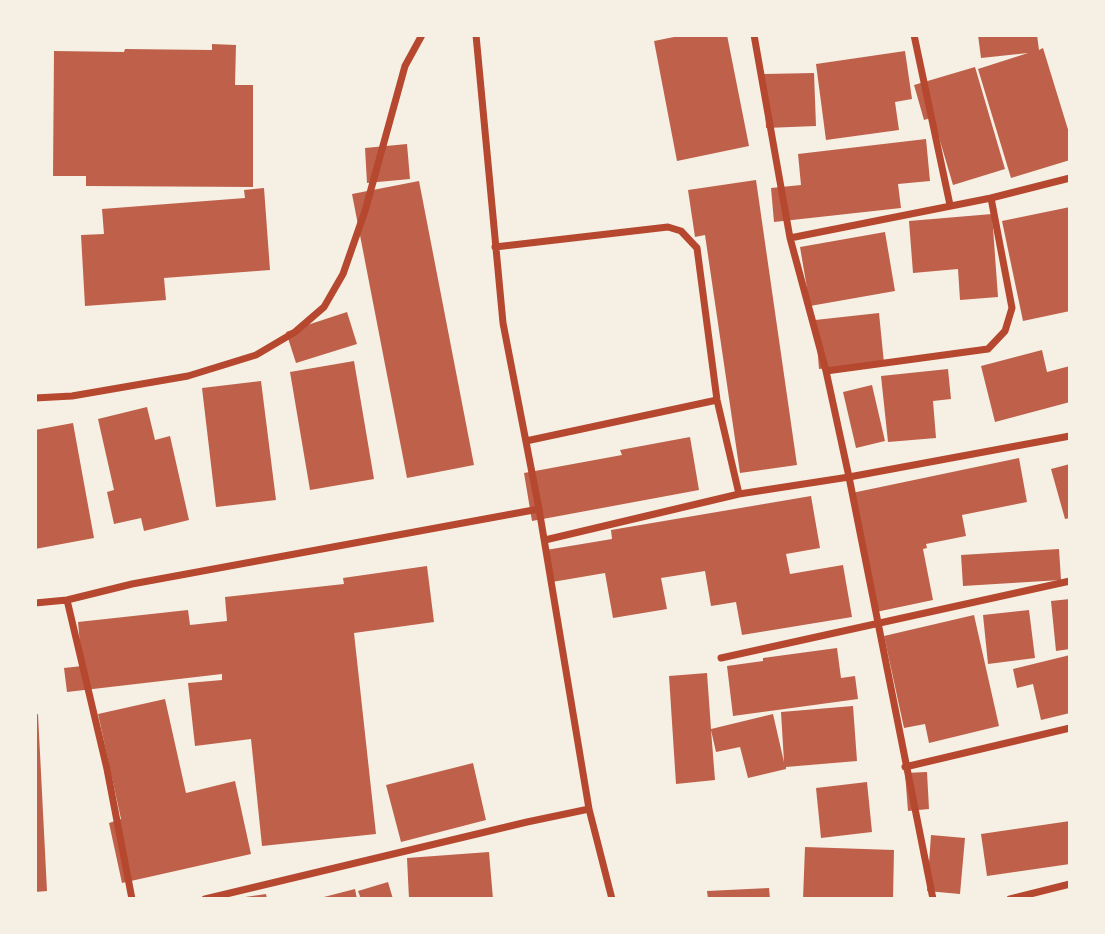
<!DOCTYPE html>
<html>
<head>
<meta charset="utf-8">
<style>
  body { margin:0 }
  #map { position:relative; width:1105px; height:934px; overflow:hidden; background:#f6efe4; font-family:"Space Grotesk",sans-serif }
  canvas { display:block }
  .frame { position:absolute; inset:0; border:37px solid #f6efe4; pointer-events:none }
</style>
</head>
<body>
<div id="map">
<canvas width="1105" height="934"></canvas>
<div class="frame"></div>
</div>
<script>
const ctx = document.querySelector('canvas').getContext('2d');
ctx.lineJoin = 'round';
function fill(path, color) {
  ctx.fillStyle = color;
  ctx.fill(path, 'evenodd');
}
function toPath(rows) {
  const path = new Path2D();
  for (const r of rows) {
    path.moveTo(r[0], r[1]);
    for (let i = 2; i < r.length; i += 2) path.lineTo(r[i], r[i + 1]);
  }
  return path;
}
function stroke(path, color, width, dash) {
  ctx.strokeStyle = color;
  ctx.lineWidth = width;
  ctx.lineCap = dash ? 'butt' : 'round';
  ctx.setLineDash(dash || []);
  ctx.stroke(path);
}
fill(toPath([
  [684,35,727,35,749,146,677,161,654,41],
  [978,35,1037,35,1039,50,1043,48,1070,136,1070,160,1011,178,978,69,1028,53,981,58],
  [212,44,236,45,235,85,253,85,253,187,86,186,86,176,53,176,54,51,124,52,125,49,212,50],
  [905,51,912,99,895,102,899,130,826,140,816,64],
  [975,67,1005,169,953,185,933,117,924,120,914,85],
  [814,73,816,126,766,128,764,74],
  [926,139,930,181,898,184,901,208,774,222,771,188,801,185,798,154],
  [407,144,410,179,367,183,365,148],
  [756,180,797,465,740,473,705,235,695,237,688,190],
  [419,181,474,465,407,478,352,194],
  [264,188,270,270,164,278,166,300,85,306,81,235,104,234,102,209,245,198,244,190],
  [1070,207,1070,311,1023,321,1002,221],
  [992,214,998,297,960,300,958,269,913,273,909,221],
  [885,232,895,291,810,306,800,247],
  [347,312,357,344,296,363,286,332],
  [879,313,884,363,819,369,815,320],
  [1042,350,1047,372,1070,366,1070,402,995,422,981,366],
  [354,361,374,479,310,490,290,372],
  [948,369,951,399,933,401,936,438,888,442,881,376],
  [261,381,276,500,216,507,202,388],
  [872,385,885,441,856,448,843,392],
  [147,407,155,440,170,436,189,520,144,531,141,518,114,524,107,492,114,490,98,419],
  [73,423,94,538,35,549,35,430],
  [690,437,699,490,532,521,524,473,622,455,620,450],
  [1019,458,1027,502,962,515,966,536,926,544,927,548,923,549,933,600,876,612,852,493],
  [1070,464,1070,518,1065,519,1051,469],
  [811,496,820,548,786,554,790,574,843,565,852,617,742,635,736,602,711,606,705,571,661,578,667,609,613,618,605,573,552,582,546,550,612,539,611,530],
  [1059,549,1061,580,963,586,961,555],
  [427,566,434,622,354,633,376,834,262,846,251,739,195,746,188,683,222,680,222,674,67,692,64,668,82,666,78,622,188,610,190,625,227,621,225,597,344,584,343,578],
  [1070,599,1070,649,1056,651,1051,601],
  [1029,610,1035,658,988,664,983,615],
  [974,615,999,726,929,743,925,724,904,728,884,636],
  [837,648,841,678,855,676,858,699,733,716,727,666,763,661,763,658],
  [1070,655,1070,713,1041,720,1033,684,1017,688,1013,669],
  [707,673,711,729,773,714,784,762,781,712,853,706,857,761,786,767,786,769,748,778,740,747,716,752,711,730,715,780,676,784,669,676],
  [165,699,186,793,235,781,251,854,122,883,109,823,121,819,98,714],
  [38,714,47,891,35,892,35,715],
  [473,763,486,820,401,842,386,785],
  [927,772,929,809,908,811,905,773],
  [867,782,872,832,821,838,816,788],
  [1070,821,1070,864,987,876,981,834],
  [931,835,965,838,960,894,927,891],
  [805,847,894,850,893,899,803,899],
  [489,852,493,899,409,899,407,858],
  [388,882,393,899,361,899,358,891],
  [769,888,770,899,708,899,707,891],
  [355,889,357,899,320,899,320,898],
  [266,894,267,899,245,899,245,897]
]), '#bf614a');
stroke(toPath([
  [476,35,503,323,539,509,589,809,612,899],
  [754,35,790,238,826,371,849,477,1070,436],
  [914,35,950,205],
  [790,238,991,198,1070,178],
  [495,247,668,227,681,231,697,248,717,400,739,494,849,477,933,899],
  [826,371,988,349,1005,331,1012,308,991,198],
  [35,398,72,396,188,376,256,355,295,332,324,307,343,274,365,211,405,66,422,35],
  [526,441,717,400],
  [545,540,739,494],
  [67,600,107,769,132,899],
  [35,603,67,600,132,584,539,509],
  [721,658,1070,581],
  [905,767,1070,728],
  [205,899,527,822,589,809],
  [1010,899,1070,884]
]), '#b5482f', 7);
</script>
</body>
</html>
